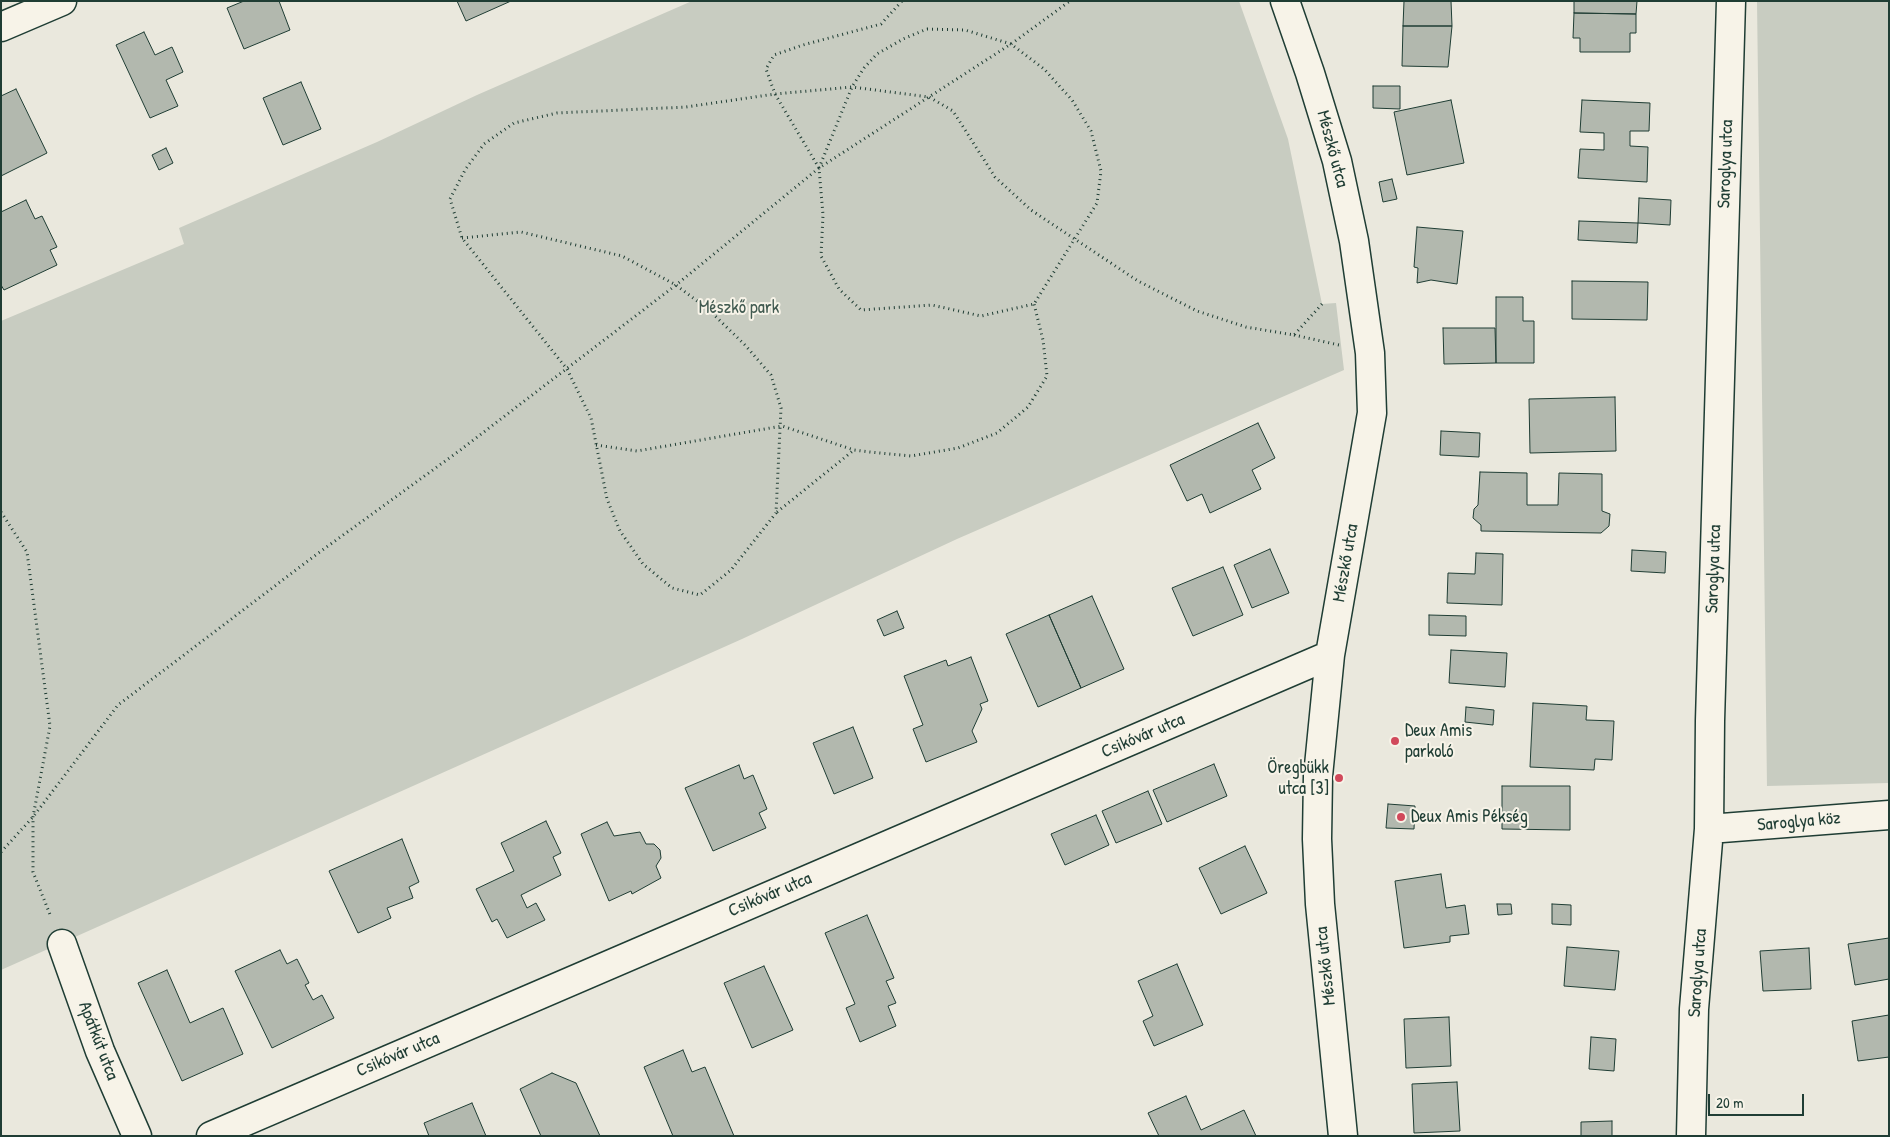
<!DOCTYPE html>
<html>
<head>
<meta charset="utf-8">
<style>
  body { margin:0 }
  #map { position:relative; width:1890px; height:1137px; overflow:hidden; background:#eae8dd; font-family:"Patrick Hand",sans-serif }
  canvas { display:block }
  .frame { position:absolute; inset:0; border:2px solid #1f3d34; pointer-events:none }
  .scale { position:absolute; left:1708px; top:1094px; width:96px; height:22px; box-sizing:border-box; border:2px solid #1f3d34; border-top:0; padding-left:6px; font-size:15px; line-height:18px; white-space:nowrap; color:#1f3d34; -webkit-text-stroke:4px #f7f3e8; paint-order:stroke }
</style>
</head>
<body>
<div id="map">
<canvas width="1890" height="1137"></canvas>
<div class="frame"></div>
<div class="scale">20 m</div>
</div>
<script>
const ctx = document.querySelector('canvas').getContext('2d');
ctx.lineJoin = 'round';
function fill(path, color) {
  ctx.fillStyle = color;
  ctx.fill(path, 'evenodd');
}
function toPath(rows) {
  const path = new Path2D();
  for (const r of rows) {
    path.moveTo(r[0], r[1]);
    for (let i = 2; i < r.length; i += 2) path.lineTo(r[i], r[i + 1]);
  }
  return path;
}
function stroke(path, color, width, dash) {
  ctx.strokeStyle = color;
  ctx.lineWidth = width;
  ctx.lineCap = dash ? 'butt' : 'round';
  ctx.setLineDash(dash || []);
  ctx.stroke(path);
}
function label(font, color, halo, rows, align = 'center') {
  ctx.font = font + ' "Patrick Hand",sans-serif';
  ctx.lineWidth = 4;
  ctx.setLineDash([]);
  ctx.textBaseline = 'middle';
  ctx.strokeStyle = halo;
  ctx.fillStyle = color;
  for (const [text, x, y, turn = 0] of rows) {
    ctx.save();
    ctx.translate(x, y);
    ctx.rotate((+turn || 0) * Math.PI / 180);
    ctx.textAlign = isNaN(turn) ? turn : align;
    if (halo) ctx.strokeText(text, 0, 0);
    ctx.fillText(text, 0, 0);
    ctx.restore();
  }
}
fill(toPath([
  [692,1,1239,1,1288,139,1322,304,1336,303,1344,370,957,539,742,639,1,970,1,321,184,244,179,228,377,142,477,95],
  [1757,1,1889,1,1889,783,1767,786]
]), '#c8ccc1');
const building = toPath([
  [244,1,279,1,290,30,244,49,227,8,244,1],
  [457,1,511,1,466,21,457,1],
  [1404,1,1451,1,1452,26,1403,26,1404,1],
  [1574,1,1637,1,1636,14,1574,13,1574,1],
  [1574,13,1636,14,1636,33,1630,33,1630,52,1580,52,1580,38,1573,38,1574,13],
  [1403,26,1452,26,1448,67,1402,66,1403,26],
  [144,32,155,55,172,47,183,72,166,80,178,106,150,118,116,45,144,32],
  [301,82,321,129,283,145,263,98,301,82],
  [1373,86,1400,86,1400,109,1373,108,1373,86],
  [16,89,47,153,1,176,1,96,16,89],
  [1451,100,1464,163,1407,175,1394,112,1451,100],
  [1582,100,1650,103,1649,131,1630,131,1630,146,1648,147,1647,182,1578,178,1580,149,1604,150,1604,133,1580,132,1582,100],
  [166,148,173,163,159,170,152,155,166,148],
  [1392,179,1397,199,1383,202,1379,182,1392,179],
  [1639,198,1671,200,1670,225,1638,223,1639,198],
  [26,200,35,219,42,216,57,247,50,250,57,265,4,290,1,285,1,212,26,200],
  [1579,221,1638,223,1637,243,1578,240,1579,221],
  [1417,227,1463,231,1457,284,1431,280,1417,283,1418,268,1414,267,1417,227],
  [1572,281,1648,282,1647,320,1572,319,1572,281],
  [1496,297,1523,297,1523,321,1534,321,1534,363,1496,363,1496,297],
  [1443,328,1495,328,1496,363,1444,364,1443,328],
  [1615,397,1616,451,1530,453,1529,399,1615,397],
  [1258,423,1275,458,1252,470,1261,489,1210,513,1202,494,1187,501,1170,465,1258,423],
  [1441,431,1480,433,1479,457,1440,455,1441,431],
  [1480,472,1527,473,1527,505,1558,505,1559,473,1602,474,1602,511,1610,514,1609,526,1601,533,1481,531,1481,525,1473,518,1474,509,1478,505,1480,472],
  [1270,549,1289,593,1252,608,1234,565,1270,549],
  [1632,550,1666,552,1665,573,1631,571,1632,550],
  [1476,553,1503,554,1502,605,1447,603,1448,573,1475,574,1476,553],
  [1223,567,1243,615,1193,636,1172,588,1223,567],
  [1092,596,1124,669,1081,688,1049,615,1092,596],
  [897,611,904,628,884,636,877,620,897,611],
  [1049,615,1081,688,1038,707,1006,634,1049,615],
  [1429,615,1466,616,1466,636,1429,635,1429,615],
  [1451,650,1507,653,1505,687,1449,683,1451,650],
  [971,657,988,701,980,704,982,709,972,731,977,742,926,762,913,729,923,725,904,676,946,660,948,666,971,657],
  [1533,703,1587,706,1586,720,1614,721,1612,760,1595,759,1594,770,1530,767,1533,703],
  [1466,707,1494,710,1493,725,1465,722,1466,707],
  [853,727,873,778,834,794,813,743,853,727],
  [1214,764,1227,796,1167,822,1153,790,1214,764],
  [739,765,744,779,753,775,767,809,759,813,766,828,713,851,685,788,739,765],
  [1502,786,1570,786,1570,830,1502,829,1502,786],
  [1148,791,1162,824,1116,843,1102,811,1148,791],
  [1388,804,1415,806,1414,829,1386,828,1388,804],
  [1096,815,1109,845,1065,865,1051,834,1096,815],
  [546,821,561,853,553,857,561,875,521,895,527,908,536,903,545,920,507,938,497,919,492,922,476,889,514,871,501,843,546,821],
  [607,822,614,836,640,832,646,844,654,844,660,850,661,858,656,866,661,878,632,894,631,891,609,901,581,834,607,822],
  [402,839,419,882,409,887,413,898,387,908,391,918,358,933,329,871,402,839],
  [1245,846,1267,893,1221,914,1199,868,1245,846],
  [1441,874,1446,908,1465,905,1469,934,1450,936,1450,942,1404,948,1395,881,1441,874],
  [1497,904,1511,904,1512,914,1498,915,1497,904],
  [1552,904,1571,905,1571,925,1552,924,1552,904],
  [867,915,894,978,886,981,896,1003,888,1006,896,1026,860,1042,846,1008,855,1004,825,933,867,915],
  [1889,938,1889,979,1855,985,1848,944,1889,938],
  [1567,947,1619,951,1615,990,1564,986,1567,947],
  [1809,948,1811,989,1763,991,1760,951,1809,948],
  [280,950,287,964,297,959,309,983,305,985,313,1000,322,995,334,1018,272,1048,235,971,280,950],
  [1177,964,1203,1025,1154,1046,1143,1021,1153,1016,1138,981,1177,964],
  [764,966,793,1030,752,1048,724,983,764,966],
  [167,970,190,1023,223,1008,243,1054,182,1081,138,983,167,970],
  [1889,1015,1889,1057,1858,1061,1852,1021,1889,1015],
  [1449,1017,1451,1066,1406,1068,1404,1019,1449,1017],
  [1591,1037,1616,1039,1614,1071,1589,1069,1591,1037],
  [683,1050,692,1072,705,1067,734,1136,673,1136,644,1067,683,1050],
  [552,1073,576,1083,600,1136,541,1136,520,1089,552,1073],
  [1457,1082,1460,1131,1414,1133,1412,1084,1457,1082],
  [1186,1096,1201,1130,1244,1110,1256,1136,1159,1136,1148,1113,1186,1096],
  [472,1103,486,1136,429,1136,424,1123,472,1103],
  [1612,1121,1612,1136,1581,1136,1581,1122,1612,1121]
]);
fill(building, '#b2b8ae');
stroke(building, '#1f3d34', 1);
const street = toPath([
  [1285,1,1310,73,1337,161,1354,241,1370,353,1372,413,1330,655,1318,776,1317,839,1320,904,1343,1136],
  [1,27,62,1],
  [1709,829,1889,815],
  [62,944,100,1051,137,1136],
  [211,1136,1330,655],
  [1691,1136,1694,1009,1709,829,1710,721,1731,1]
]);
stroke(street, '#1f3d34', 31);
stroke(toPath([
  [927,29,965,30,1011,44,1044,69,1072,100,1091,131,1101,171,1097,203,1034,304,981,316,932,305,861,310,839,289,821,256,823,215,819,168,852,87,864,68,877,54,903,39,927,29],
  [819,168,775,94,766,69,774,55,803,45,881,24,902,1],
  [462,238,521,232,622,256,676,285,709,310,745,345,771,375,781,408,776,513,731,570,700,595,672,588,643,564,620,531,607,499,591,418,567,369,462,238,450,199,465,170,484,144,514,123,557,113,686,107,775,94,852,87,929,97,953,111,995,177,1031,210,1138,281,1197,311,1246,327,1294,335,1322,304],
  [1294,335,1339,345],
  [596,445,637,451,782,426,854,450,870,452,911,456,958,448,997,433,1028,407,1047,376,1043,340,1034,304],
  [1,512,27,552,50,726,33,817,33,872,51,917],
  [777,512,854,450],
  [1,852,33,817,118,705,317,554,459,451,676,285,819,168,1011,44,1070,1]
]), '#1f3d34', 3, [1, 4]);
stroke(street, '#f7f3e8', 28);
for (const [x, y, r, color] of [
  [1395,741,5,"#d1495b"],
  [1339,778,5,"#d1495b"],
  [1401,817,5,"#d1495b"]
]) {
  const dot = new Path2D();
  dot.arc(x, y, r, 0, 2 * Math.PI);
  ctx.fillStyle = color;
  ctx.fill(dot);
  stroke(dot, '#f7f3e8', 2);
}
label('18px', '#1f3d34', '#f7f3e8', [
  ["Mészkő utca",1332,149,75],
  ["Saroglya utca",1726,164,-88],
  ["Mészkő utca",1346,563,-80],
  ["Saroglya utca",1714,569,-88],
  ["Csikóvár utca",1143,736,-23],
  ["Saroglya köz",1799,822,-5],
  ["Csikóvár utca",770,895,-23],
  ["Mészkő utca",1326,966,-96],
  ["Saroglya utca",1698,973,-86],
  ["Apátkút utca",98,1041,69],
  ["Csikóvár utca",398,1055,-23]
]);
label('18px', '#415a50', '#f7f3e8', [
  ["Mészkő park",739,308]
]);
label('18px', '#1f3d34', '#f7f3e8', [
  ["Deux Amis",1405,731],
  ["parkoló",1405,752],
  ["Öregbükk",1329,768,"right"],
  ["utca [3]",1329,789,"right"],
  ["Deux Amis Pékség",1411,817]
], 'left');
</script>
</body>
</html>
